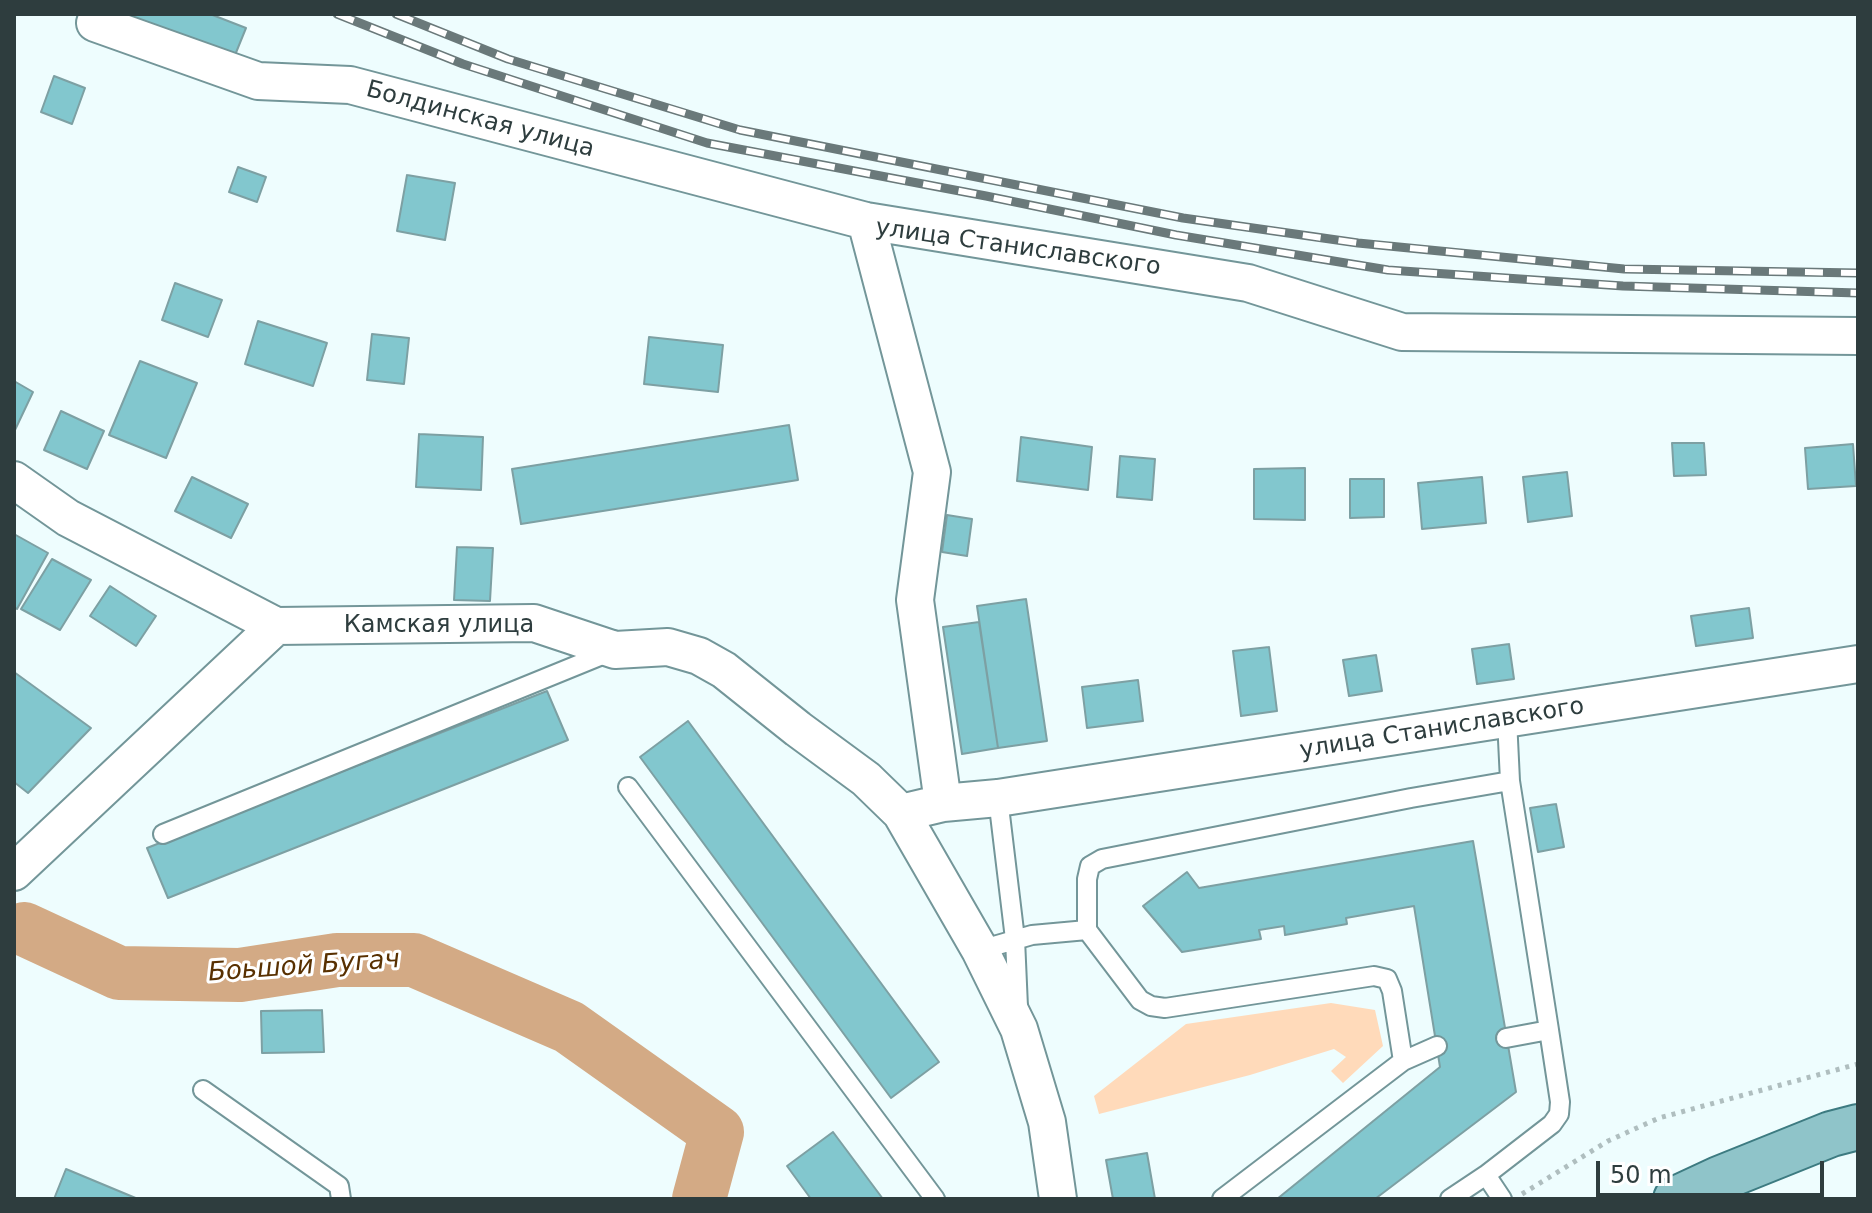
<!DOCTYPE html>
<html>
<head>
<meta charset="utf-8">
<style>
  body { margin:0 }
  #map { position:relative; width:1872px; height:1213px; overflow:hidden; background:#eefdfe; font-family:"DejaVu Sans",sans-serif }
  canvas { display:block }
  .frame { position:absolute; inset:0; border:16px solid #2e3d3e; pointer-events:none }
  .scale { position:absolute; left:1596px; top:1161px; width:228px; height:36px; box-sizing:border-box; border:4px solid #2e3d3e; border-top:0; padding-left:10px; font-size:24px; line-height:28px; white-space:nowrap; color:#2e3d3e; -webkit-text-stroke:6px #fff; paint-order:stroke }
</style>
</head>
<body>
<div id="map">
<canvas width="1872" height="1213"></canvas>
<div class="frame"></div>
<div class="scale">50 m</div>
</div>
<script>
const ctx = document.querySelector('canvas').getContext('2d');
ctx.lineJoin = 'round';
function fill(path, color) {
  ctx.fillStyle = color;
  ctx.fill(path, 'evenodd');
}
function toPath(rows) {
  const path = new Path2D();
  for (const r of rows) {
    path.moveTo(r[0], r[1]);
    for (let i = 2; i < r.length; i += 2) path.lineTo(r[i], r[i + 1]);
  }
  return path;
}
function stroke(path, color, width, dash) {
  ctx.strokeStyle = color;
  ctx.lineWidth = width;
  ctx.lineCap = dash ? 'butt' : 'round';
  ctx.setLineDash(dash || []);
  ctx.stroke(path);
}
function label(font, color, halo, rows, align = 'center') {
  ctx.font = font + ' "DejaVu Sans",sans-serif';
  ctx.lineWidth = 6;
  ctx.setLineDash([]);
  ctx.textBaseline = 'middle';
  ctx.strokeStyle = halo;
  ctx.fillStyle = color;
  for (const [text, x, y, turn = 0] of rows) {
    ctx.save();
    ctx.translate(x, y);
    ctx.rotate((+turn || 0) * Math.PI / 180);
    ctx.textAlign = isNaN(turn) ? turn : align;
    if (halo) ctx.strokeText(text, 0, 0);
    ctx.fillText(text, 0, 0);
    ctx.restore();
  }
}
fill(toPath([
  [1331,1003,1375,1010,1383,1046,1343,1083,1331,1071,1346,1057,1334,1049,1250,1075,1099,1114,1094,1096,1186,1024]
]), '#ffdaba');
stroke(toPath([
  [24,929,119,973,240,975,337,960,414,960,569,1027,717,1132,699,1199]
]), '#d3aa85', 54);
const building = toPath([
  [123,14,210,14,246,28,233,60,123,14],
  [54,76,85,88,72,124,41,112,54,76],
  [238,167,266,177,257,202,229,192,238,167],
  [407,175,455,183,445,240,397,231,407,175],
  [175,283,222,300,208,337,162,320,175,283],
  [258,321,327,343,313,386,245,364,258,321],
  [372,334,409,338,404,384,367,380,372,334],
  [649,337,723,345,718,392,644,384,649,337],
  [140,361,197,383,166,458,109,435,140,361],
  [14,381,33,392,15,430,14,429,14,381],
  [61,411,104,431,87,469,44,450,61,411],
  [789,425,798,480,521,524,512,469,789,425],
  [419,434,483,437,481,490,416,487,419,434],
  [1021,437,1092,447,1088,490,1017,481,1021,437],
  [1672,443,1704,443,1706,475,1674,476,1672,443],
  [1853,444,1856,486,1808,489,1805,448,1853,444],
  [1120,456,1155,459,1152,500,1117,497,1120,456],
  [1305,468,1305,520,1254,519,1254,469,1305,468],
  [1567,472,1572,516,1528,522,1523,477,1567,472],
  [192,477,248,504,231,538,175,511,192,477],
  [1482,477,1486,523,1422,529,1418,483,1482,477],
  [1350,479,1384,479,1384,517,1350,518,1350,479],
  [947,515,972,519,967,556,942,552,947,515],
  [14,534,48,553,17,609,14,607,14,534],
  [457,547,493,548,490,601,454,600,457,547],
  [52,559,91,580,60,630,21,609,52,559],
  [110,586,156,616,136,646,90,616,110,586],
  [1026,599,1047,741,998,748,977,606,1026,599],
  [1749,608,1753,638,1696,646,1691,616,1749,608],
  [979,622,998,748,962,754,943,627,979,622],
  [1509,644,1514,679,1477,684,1472,649,1509,644],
  [1269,647,1277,711,1241,716,1233,651,1269,647],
  [1376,655,1382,691,1349,696,1343,660,1376,655],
  [14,672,91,728,28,793,14,782,14,672],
  [1138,680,1143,721,1087,728,1082,687,1138,680],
  [547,691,568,740,168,898,147,848,547,691],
  [688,721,939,1062,891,1098,640,757,688,721],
  [1556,804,1564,847,1538,852,1530,808,1556,804],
  [1473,841,1516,1092,1375,1199,1277,1199,1440,1067,1414,906,1346,918,1347,924,1285,935,1284,926,1259,930,1261,939,1182,952,1143,906,1187,872,1199,888,1473,841],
  [322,1010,324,1052,262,1053,261,1011,322,1010],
  [833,1132,883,1199,811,1199,787,1166,833,1132],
  [1147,1153,1155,1199,1113,1199,1106,1160,1147,1153],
  [66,1169,138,1199,54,1199,66,1169]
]);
fill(building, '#82c7ce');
stroke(building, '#7da0a3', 2);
const lane = toPath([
  [1507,719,1510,781],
  [628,787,935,1199],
  [998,798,1015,939,1018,1007],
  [163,834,612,651],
  [1087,930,1140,1000,1151,1006,1165,1008,1374,976,1387,979,1392,991,1403,1061,1437,1046],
  [980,950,1032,935,1087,930,1087,879,1090,866,1102,859,1411,798,1510,781,1549,1030,1506,1038],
  [203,1090,339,1186,341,1199],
  [1486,1175,1502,1199],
  [1222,1199,1403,1061],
  [1450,1199,1486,1175,1552,1124,1559,1114,1560,1102,1549,1030]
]);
const street = toPath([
  [95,23,258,81,350,85,866,221,1248,283,1402,332,1858,336],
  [866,221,932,472,915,600,943,803],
  [14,480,68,518,276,626],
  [901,813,943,803,998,798,1858,664],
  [14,872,276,626,534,623,615,650,668,647,699,656,724,670,798,729,866,779,901,813,980,950,1019,1029,1047,1122,1058,1199]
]);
const primary = toPath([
  [1676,1199,1719,1179,1831,1134,1858,1127]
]);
stroke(lane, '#739699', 22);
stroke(street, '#739699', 40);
stroke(primary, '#3d7b81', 48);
stroke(toPath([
  [1522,1194,1608,1141,1659,1118,1858,1064]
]), '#afbebf', 5, [4, 6]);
stroke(lane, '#fff', 18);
stroke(street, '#fff', 36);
stroke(primary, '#8fc4c9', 44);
const rail = toPath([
  [337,14,463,64,707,143,986,196,1176,235,1388,270,1623,286,1858,293],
  [396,14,508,59,740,130,1183,218,1358,243,1624,269,1858,273]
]);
stroke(rail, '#6a797a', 9);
stroke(rail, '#fff', 6, [18]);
label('24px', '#2e3d3e', '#fff', [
  ["Болдинская улица",480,120,15],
  ["улица Станиславского",1018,248,8],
  ["Камская улица",439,626],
  ["улица Станиславского",1442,729,-9]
]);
label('italic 26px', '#583001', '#fff', [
  ["Боьшой Бугач",304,967,-4]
]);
</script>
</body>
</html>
